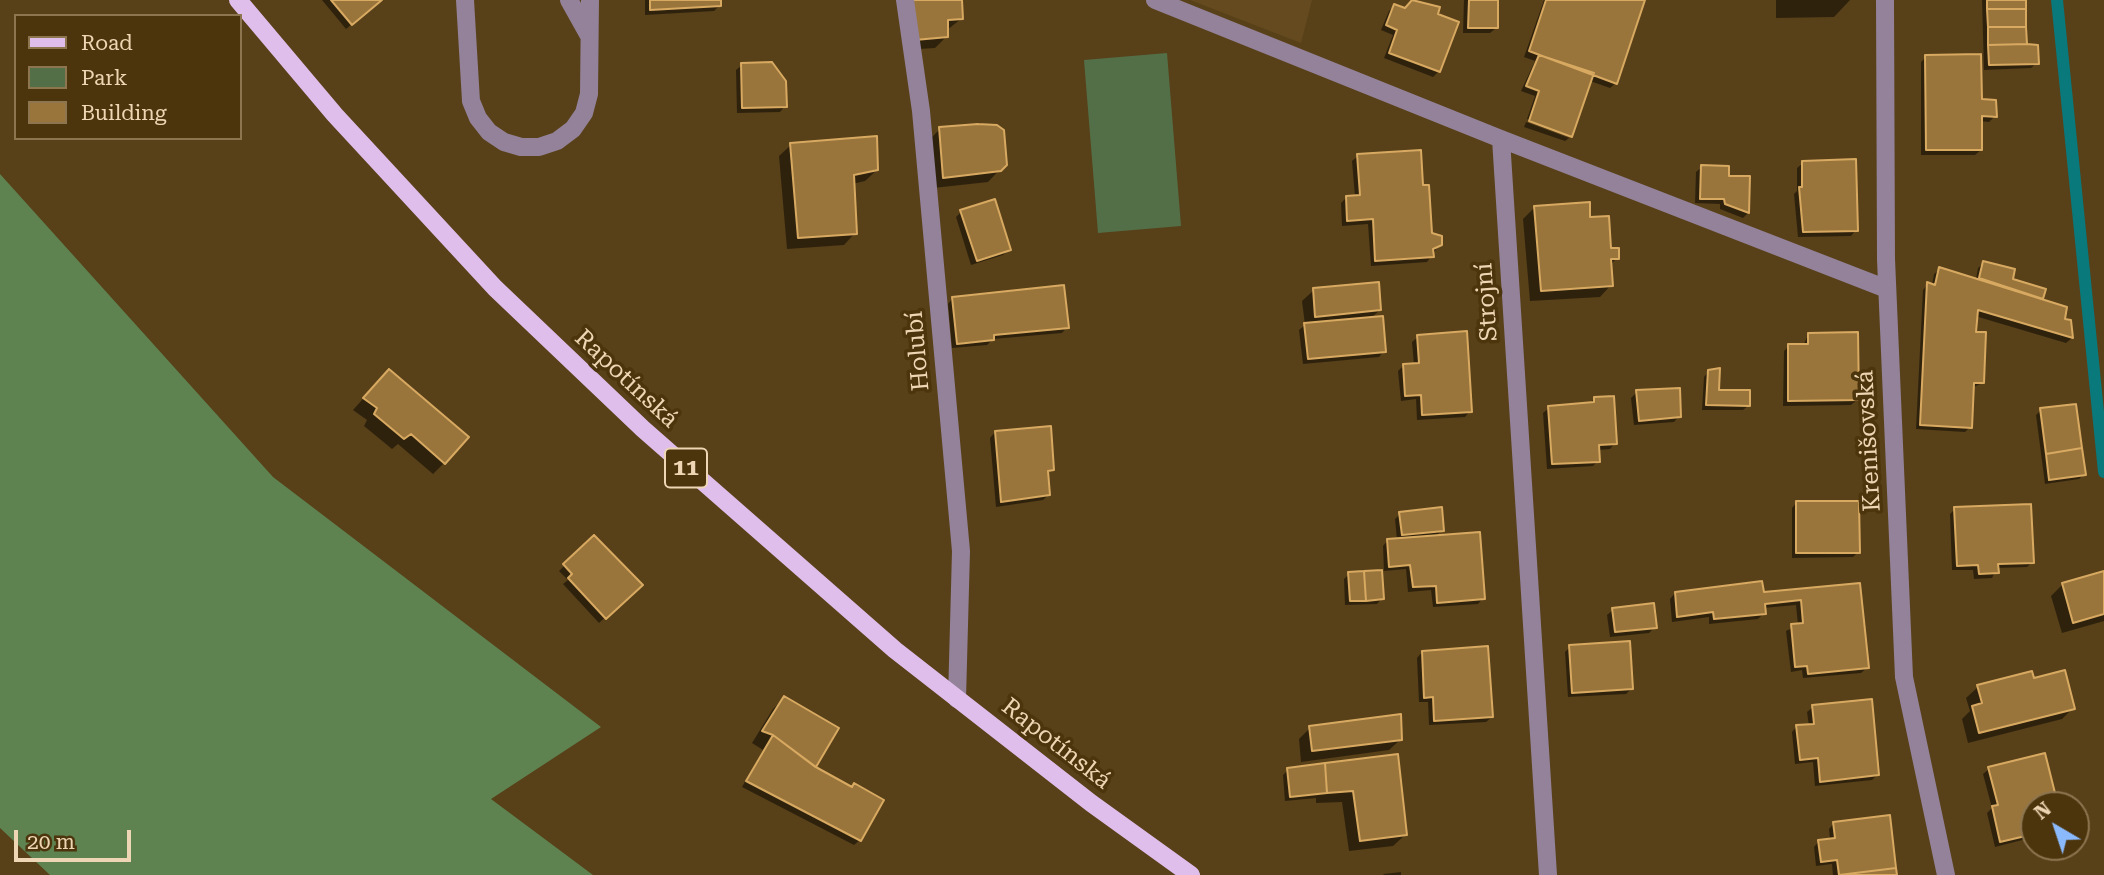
<!DOCTYPE html>
<html>
<head>
<meta charset="utf-8">
<style>
  body { margin:0 }
  #map { position:relative; width:2104px; height:875px; overflow:hidden; background:#584019; font-family:"Roboto Serif",serif }
  canvas { display:block }
  .legend { position:absolute; left:14px; top:14px; width:228px; height:126px; box-sizing:border-box; background:#4c350d; border:2px solid #8d7550; margin:0; padding:9px 12px; list-style:none; font-size:21px; color:#eed6b4 }
  .legend li { display:flex; align-items:center; gap:14px; height:35px }
  .legend b { width:35px; border:2px solid #8d7550 }
  .north { position:absolute; left:2020px; top:791px; width:70px; height:70px; box-sizing:border-box; background:#4c350d; border:2px solid #8d7550; border-radius:50%; rotate:321deg; font-size:19px; font-weight:700; line-height:28px; text-align:center; color:#eed6b4 }
  .north::after { content:''; display:block; margin:auto; width:24px; height:32px; background:#8bbafc; clip-path:polygon(50% 0,100% 100%,50% 72%,0 100%) }
  .scale { position:absolute; left:14px; top:830px; width:117px; height:32px; box-sizing:border-box; border:4px solid #eed6b4; border-top:0; padding-left:9px; font-size:21px; line-height:24px; white-space:nowrap; color:#eed6b4; -webkit-text-stroke:5px #4c350d; paint-order:stroke }
</style>
</head>
<body>
<div id="map">
<canvas width="2104" height="875"></canvas>
<ul class="legend">
<li><b style="height:9px;background:#e0beec"></b>Road</li>
<li><b style="height:19px;background:#536f48"></b>Park</li>
<li><b style="height:19px;background:#99753c"></b>Building</li>
</ul>
<div class="north">N</div>
<div class="scale">20 m</div>
</div>
<script>
const ctx = document.querySelector('canvas').getContext('2d');
ctx.lineJoin = 'round';
function fill(path, color) {
  ctx.fillStyle = color;
  ctx.fill(path, 'evenodd');
}
function toPath(rows) {
  const path = new Path2D();
  for (const r of rows) {
    path.moveTo(r[0], r[1]);
    for (let i = 2; i < r.length; i += 2) path.lineTo(r[i], r[i + 1]);
  }
  return path;
}
function stroke(path, color, width, dash) {
  ctx.strokeStyle = color;
  ctx.lineWidth = width;
  ctx.lineCap = dash ? 'butt' : 'round';
  ctx.setLineDash(dash || []);
  ctx.stroke(path);
}
function label(font, color, halo, rows, align = 'center') {
  ctx.font = font + ' "Roboto Serif",serif';
  ctx.lineWidth = 7;
  ctx.setLineDash([]);
  ctx.textBaseline = 'middle';
  ctx.strokeStyle = halo;
  ctx.fillStyle = color;
  for (const [text, x, y, turn = 0] of rows) {
    ctx.save();
    ctx.translate(x, y);
    ctx.rotate((+turn || 0) * Math.PI / 180);
    ctx.textAlign = isNaN(turn) ? turn : align;
    if (halo) ctx.strokeText(text, 0, 0);
    ctx.fillText(text, 0, 0);
    ctx.restore();
  }
}
fill(toPath([
  [1190,0,1312,0,1301,43]
]), '#644a1e');
fill(toPath([
  [1167,53,1181,226,1098,233,1084,60]
]), '#536f48');
fill(toPath([
  [0,174,273,477,601,727,491,799,593,875,50,875,0,828]
]), '#5e8350');
fill(toPath([
  [322,0,381,0,346,29],
  [645,0,719,0,720,5,714,11,645,15],
  [960,0,961,19,947,30,947,36,935,48,904,50],
  [1413,0,1438,9,1439,71,1433,77,1384,58,1393,35,1381,30,1389,11,1394,6,1405,10],
  [1464,0,1496,0,1496,28,1490,33,1463,33],
  [1544,0,1643,0,1616,83,1610,88,1590,81,1570,136,1527,119,1535,96,1521,91,1535,61,1524,57],
  [1776,0,1850,0,1834,17,1776,18],
  [1982,0,2024,0,2025,45,2037,63,2031,68,1984,70],
  [1926,57,1995,116,1989,122,1980,121,1981,150,1975,155,1921,155,1921,62],
  [742,65,785,106,780,112,737,113,736,70],
  [1526,122,1569,138,1565,141,1524,127],
  [940,129,1005,164,988,182,933,188,929,140],
  [791,145,877,170,865,181,852,184,855,233,844,245,787,249,779,156],
  [1358,156,1440,244,1427,262,1371,266,1368,224,1342,226,1341,203,1346,198,1355,197,1352,161],
  [1803,163,1856,230,1851,236,1798,237,1794,194,1797,191,1797,168],
  [1702,167,1727,178,1748,178,1748,213,1743,218,1720,209,1720,204,1695,203,1696,172],
  [1534,208,1588,219,1617,258,1610,265,1611,285,1600,297,1530,301,1523,219],
  [961,212,1009,250,1003,255,971,265,956,217],
  [1984,263,2011,280,2043,290,2041,300,2063,320,2069,321,2072,338,2066,343,1975,316,1975,334,1982,383,1972,388,1970,427,1965,432,1916,429,1923,290,1928,284,1932,285,1934,274,1940,269,1976,279,1978,268],
  [1314,290,1380,310,1370,319,1384,351,1379,357,1303,364,1299,330,1305,325,1302,301],
  [953,298,1067,327,1062,333,993,339,987,345,952,348,948,304],
  [1808,335,1857,400,1851,405,1783,406,1784,351,1789,346,1803,346],
  [1418,337,1470,411,1465,417,1417,420,1416,399,1401,401,1398,371,1404,365,1414,365,1412,342],
  [1709,371,1717,391,1749,405,1743,410,1702,410,1704,377],
  [378,382,444,463,433,474,398,444,392,449,364,426,367,420,353,410],
  [1637,392,1679,416,1674,422,1634,425,1631,398],
  [1595,398,1615,443,1610,449,1598,450,1598,461,1593,466,1547,469,1543,413,1549,408,1588,405],
  [2041,410,2084,474,2079,479,2045,484,2036,415],
  [995,432,1052,469,1047,475,1048,495,1043,500,996,507,990,438],
  [1797,502,1858,552,1853,557,1792,558,1792,508],
  [1955,509,2032,562,2027,567,1997,568,1992,578,1974,579,1973,570,1952,570,1950,514],
  [1400,514,1442,530,1435,537,1483,598,1478,604,1433,607,1431,590,1408,592,1406,569,1384,571,1383,546,1388,540,1397,540,1395,519],
  [594,537,640,585,599,623,563,584,568,580,559,571],
  [2104,573,2104,621,2062,633,2051,596,2063,584],
  [1349,574,1382,598,1377,604,1345,605,1344,579],
  [1859,585,1867,668,1861,673,1803,678,1802,670,1791,672,1786,631,1798,625,1796,605,1763,608,1764,613,1758,619,1709,624,1709,617,1672,622,1670,599,1675,593,1762,594],
  [1613,610,1655,627,1649,633,1610,637,1607,615],
  [1570,647,1631,689,1626,694,1568,697,1565,652],
  [1422,652,1492,717,1486,722,1429,725,1428,702,1419,702,1417,658],
  [2033,680,2073,708,2062,719,1968,743,1962,719,1970,711,1966,698,1978,687],
  [784,698,837,728,813,767,860,840,854,845,742,787,763,750,752,743,773,709],
  [1813,707,1877,775,1872,780,1815,786,1813,762,1795,764,1792,732,1797,726,1809,726,1807,712],
  [1310,728,1401,739,1389,750,1301,762,1299,739],
  [1396,756,1405,835,1393,846,1349,851,1342,802,1316,803,1316,798,1285,801,1283,775,1288,770],
  [1989,769,2056,805,2034,805,2034,837,1995,847,1987,813,1992,808,1983,774],
  [1834,823,1895,875,1833,875,1832,864,1816,866,1814,847,1819,841,1830,840,1829,829],
  [1401,872,1401,875,1383,875,1384,874]
]), '#0007');
stroke(toPath([
  [2057,0,2104,472]
]), '#0a797b', 12);
const building = toPath([
  [331,0,382,0,352,25,331,0],
  [650,0,721,0,721,6,650,10,650,0],
  [912,0,962,0,963,19,948,20,948,37,915,40,912,0],
  [1412,0,1440,7,1438,14,1459,22,1440,72,1389,53,1397,30,1386,25,1394,4,1405,8,1412,0],
  [1469,0,1498,0,1498,28,1468,28,1469,0],
  [1546,0,1645,0,1617,84,1529,51,1546,0],
  [1987,0,2026,0,2026,9,1987,9,1987,0],
  [1987,9,2026,9,2026,27,1988,27,1987,9],
  [1988,27,2026,27,2027,44,1988,45,1988,27],
  [2027,44,2038,45,2039,64,1989,65,1988,45,2027,44],
  [1981,54,1982,99,1996,100,1997,117,1982,116,1982,150,1926,150,1925,55,1981,54],
  [1539,55,1594,73,1572,137,1529,121,1539,91,1526,86,1539,55],
  [772,62,786,81,787,107,742,108,741,63,772,62],
  [978,124,997,125,1004,130,1007,165,1001,171,943,178,939,127,978,124],
  [877,136,878,170,854,175,857,234,798,238,790,143,877,136],
  [1421,150,1423,185,1429,185,1432,233,1442,236,1442,245,1433,249,1434,257,1375,261,1373,219,1347,221,1346,196,1360,195,1357,154,1421,150],
  [1856,159,1858,231,1803,232,1799,187,1802,187,1802,161,1856,159],
  [1701,165,1729,166,1729,176,1750,176,1749,213,1725,204,1724,199,1700,199,1701,165],
  [995,199,1011,250,977,261,960,210,995,199],
  [1590,202,1590,217,1609,216,1611,248,1619,248,1619,259,1611,259,1613,286,1541,291,1534,206,1590,202],
  [1983,261,2015,269,2013,279,2046,289,2043,299,1979,278,1983,261],
  [1939,267,2067,307,2065,319,2071,320,2073,338,1978,310,1976,332,1986,332,1984,383,1974,383,1972,428,1920,425,1927,282,1935,285,1939,267],
  [1379,282,1381,310,1315,317,1313,288,1379,282],
  [1064,285,1069,328,994,335,994,340,957,344,952,297,1064,285],
  [1383,316,1386,352,1308,359,1304,323,1383,316],
  [1467,331,1472,412,1422,415,1421,395,1405,396,1403,364,1419,363,1417,335,1467,331],
  [1858,332,1859,400,1788,401,1788,344,1808,344,1808,333,1858,332],
  [1720,368,1719,390,1750,390,1750,406,1706,405,1708,370,1720,368],
  [389,369,469,437,445,464,411,434,404,439,374,414,377,408,363,398,389,369],
  [1680,388,1681,417,1639,421,1636,390,1680,388],
  [1614,396,1617,444,1599,445,1600,462,1552,464,1548,406,1594,402,1594,397,1614,396],
  [2076,404,2082,448,2046,454,2040,408,2076,404],
  [1051,426,1054,470,1048,471,1050,495,1001,502,995,431,1051,426],
  [2082,448,2086,475,2049,480,2046,454,2082,448],
  [1796,501,1859,501,1860,553,1796,553,1796,501],
  [2031,504,2034,563,1998,564,1999,573,1979,574,1978,565,1957,566,1954,507,2031,504],
  [1442,507,1444,531,1402,535,1399,512,1442,507],
  [1480,532,1485,599,1437,603,1436,586,1413,587,1410,565,1389,567,1387,539,1480,532],
  [594,535,643,585,606,619,568,578,572,574,563,564,594,535],
  [1382,570,1384,599,1366,601,1364,571,1382,570],
  [1364,571,1366,601,1350,601,1348,572,1364,571],
  [2104,571,2104,614,2073,623,2062,583,2104,571],
  [1762,581,1764,592,1860,583,1869,668,1808,674,1807,666,1795,667,1791,624,1803,623,1801,600,1765,604,1766,614,1714,619,1713,612,1677,617,1675,592,1762,581],
  [1654,603,1657,628,1615,632,1612,608,1654,603],
  [1630,641,1633,689,1572,693,1569,645,1630,641],
  [1488,646,1493,717,1434,721,1433,697,1424,698,1422,651,1488,646],
  [2065,670,2075,709,1979,733,1972,706,1982,703,1977,685,2032,671,2034,678,2065,670],
  [784,696,839,728,816,767,773,735,762,731,784,696],
  [1872,699,1879,775,1820,782,1818,758,1800,760,1796,725,1814,724,1812,705,1872,699],
  [1401,714,1402,740,1312,751,1309,726,1401,714],
  [773,735,814,766,852,787,854,783,884,800,861,841,746,781,773,735],
  [2045,753,2058,805,2034,805,2034,834,2000,842,1992,806,1998,805,1988,767,2045,753],
  [1398,754,1407,835,1360,841,1353,791,1327,793,1325,763,1398,754],
  [1325,763,1327,793,1290,797,1287,768,1325,763],
  [1890,815,1896,868,1839,875,1837,860,1821,862,1818,840,1835,838,1833,822,1890,815],
  [1896,868,1897,875,1839,875,1896,868]
]);
fill(building, '#99753c');
stroke(building, '#d8a961', 2);
stroke(toPath([
  [465,0,471,101,478,118,489,132,504,142,521,147,539,147,557,141,573,129,584,113,589,94,590,0],
  [569,0,588,34],
  [905,0,921,111,961,551,957,699],
  [1155,0,1501,139,1887,289],
  [1885,0,1886,259,1904,677,1946,875],
  [1501,139,1548,875]
]), '#938299', 18);
stroke(toPath([
  [238,0,335,115,495,288,643,429,895,650,1091,803,1191,875]
]), '#e0beec', 18);
for (const [x, y, w] of [
  [686,468,42]
]) {
  const box = new Path2D();
  box.roundRect(x - w / 2, y - 19.5, w, 39, 5);
  ctx.fillStyle = '#4c350d';
  ctx.fill(box);
  stroke(box, '#eed6b4', 2);
}
label('bold 23px', '#eed6b4', null, [
  ["11",686,468]
]);
label('24px', '#eed6b4', '#4c350d', [
  ["Strojní",1487,302,-94],
  ["Holubí",918,351,-95],
  ["Rapotínská",626,379,43],
  ["Krenišovská",1869,441,-93],
  ["Rapotínská",1056,744,38]
]);
</script>
</body>
</html>
